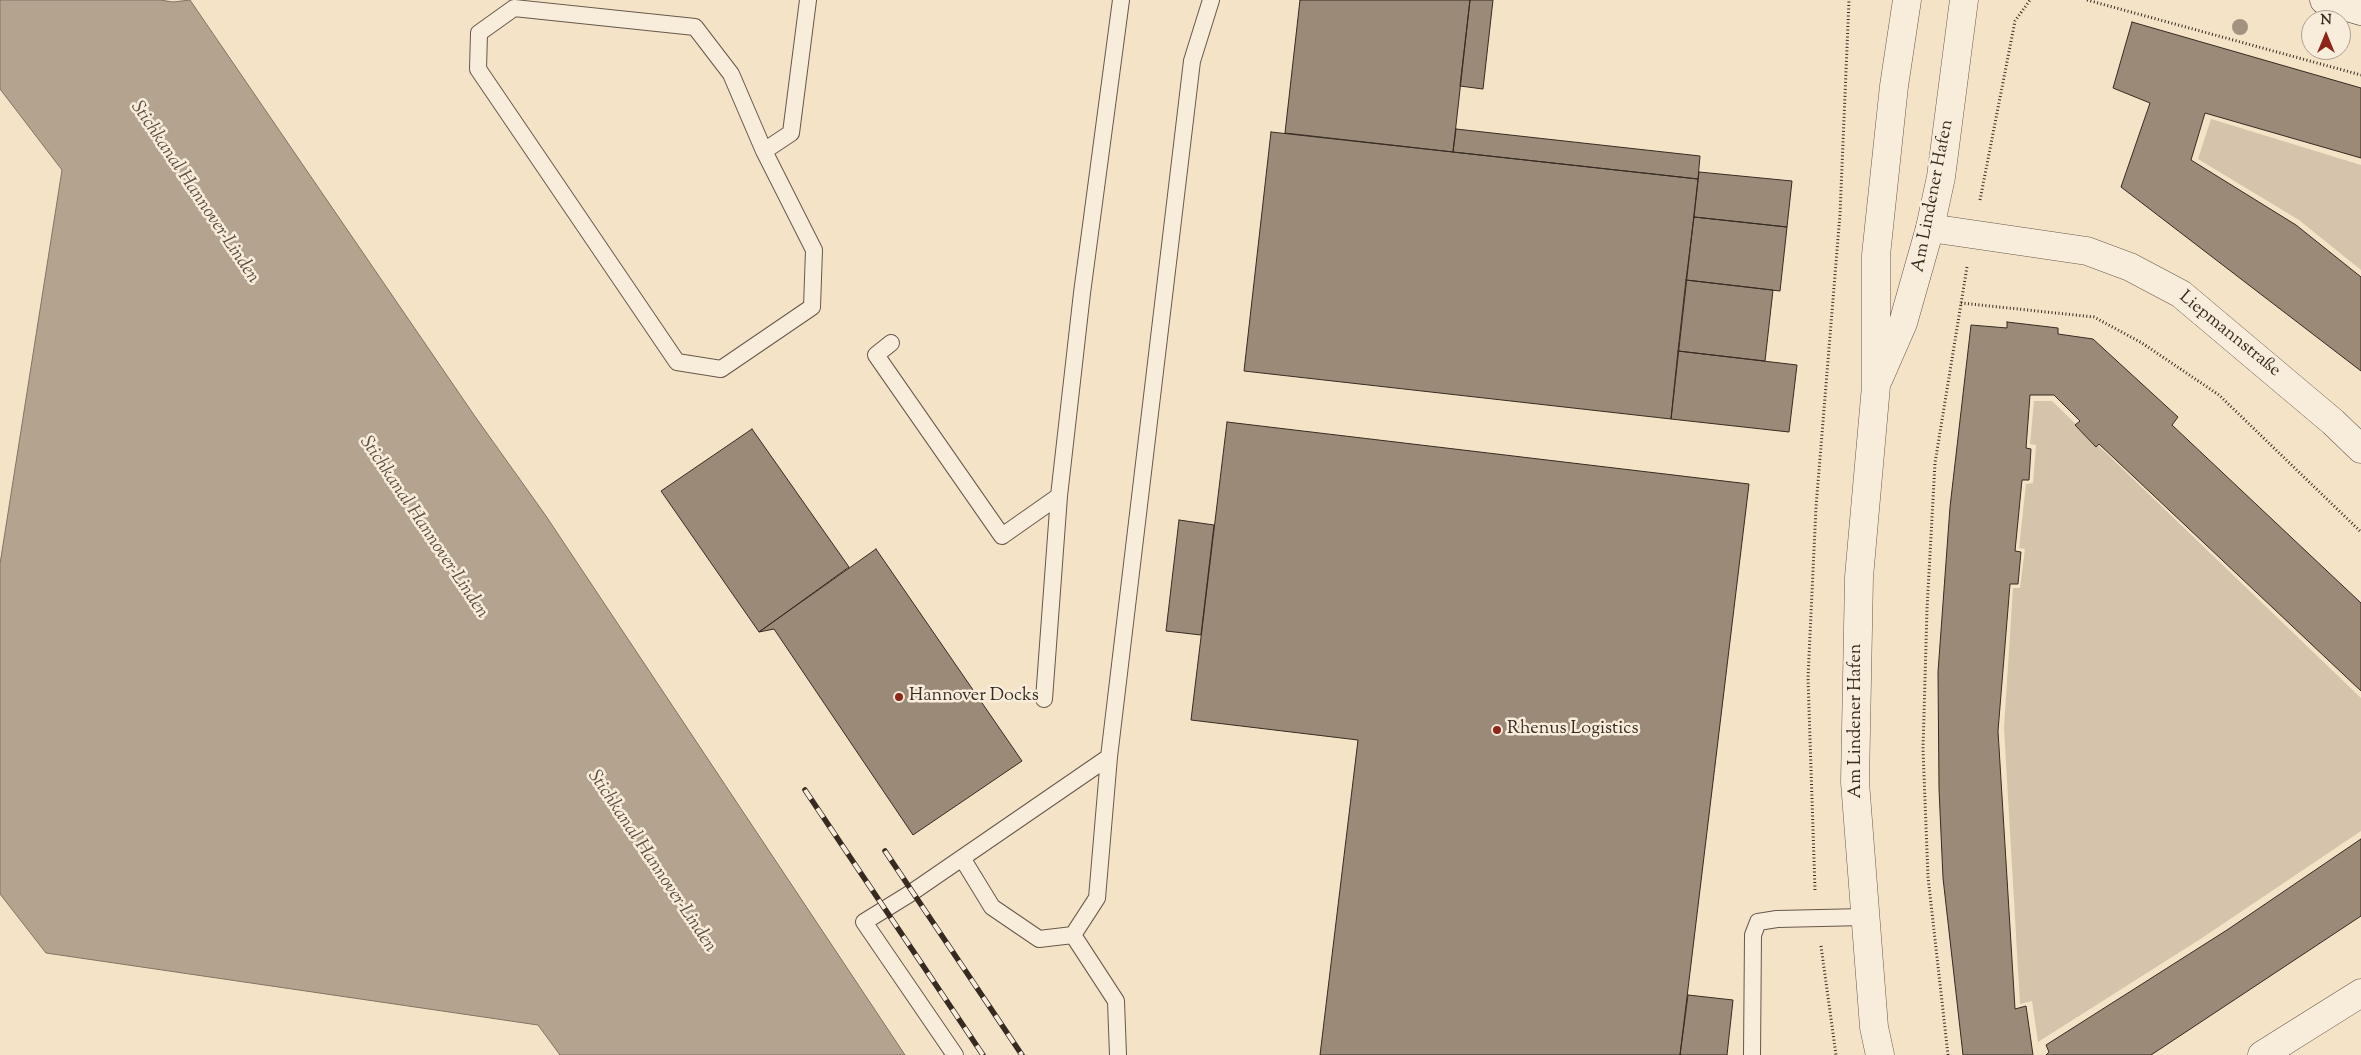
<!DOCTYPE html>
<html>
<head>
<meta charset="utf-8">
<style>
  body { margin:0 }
  #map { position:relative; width:2361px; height:1055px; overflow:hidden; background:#f5e3c7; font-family:"Sorts Mill Goudy",serif }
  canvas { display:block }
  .north { position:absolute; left:2301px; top:10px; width:50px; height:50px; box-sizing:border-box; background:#f8eddb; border:1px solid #ab9f91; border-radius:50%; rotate:0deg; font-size:14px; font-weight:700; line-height:20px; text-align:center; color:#372a21 }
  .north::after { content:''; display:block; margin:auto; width:18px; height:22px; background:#8f2418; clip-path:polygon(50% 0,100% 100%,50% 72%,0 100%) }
</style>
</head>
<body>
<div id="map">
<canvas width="2361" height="1055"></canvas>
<div class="north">N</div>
</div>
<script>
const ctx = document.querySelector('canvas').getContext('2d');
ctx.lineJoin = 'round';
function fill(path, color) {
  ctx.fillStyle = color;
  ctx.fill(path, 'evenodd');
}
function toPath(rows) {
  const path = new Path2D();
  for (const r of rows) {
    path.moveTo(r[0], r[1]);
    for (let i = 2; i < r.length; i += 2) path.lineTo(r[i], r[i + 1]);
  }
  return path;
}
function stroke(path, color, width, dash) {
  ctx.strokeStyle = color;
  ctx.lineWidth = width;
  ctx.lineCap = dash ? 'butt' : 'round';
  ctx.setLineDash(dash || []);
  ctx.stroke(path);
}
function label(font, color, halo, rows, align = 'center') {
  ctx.font = font + ' "Sorts Mill Goudy",serif';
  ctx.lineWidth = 5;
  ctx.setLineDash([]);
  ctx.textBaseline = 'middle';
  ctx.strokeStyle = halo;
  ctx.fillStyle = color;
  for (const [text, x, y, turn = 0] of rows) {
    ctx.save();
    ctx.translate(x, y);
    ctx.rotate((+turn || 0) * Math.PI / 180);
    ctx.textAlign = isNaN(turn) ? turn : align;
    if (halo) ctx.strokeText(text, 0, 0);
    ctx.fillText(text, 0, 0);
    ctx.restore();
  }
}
fill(toPath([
  [2211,119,2361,165,2361,270,2299,220,2198,159],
  [2034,401,2052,401,2361,698,2361,831,2202,938,2038,1042,2032,1001,2020,1004,2004,728,2013,588,2020,588,2025,549,2019,548,2026,484,2033,483,2036,445,2030,444]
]), '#d5c4ab');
const water = toPath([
  [0,0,160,0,173,2,190,0,474,415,546,516,905,1055,560,1055,538,1025,46,953,0,894,0,564,62,170,0,89,0,0]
]);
fill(water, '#b4a48f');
stroke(water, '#827363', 1);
const building = toPath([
  [1300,0,1470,0,1453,152,1285,133,1300,0],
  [1470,0,1493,0,1483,89,1460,86,1470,0],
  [2132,22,2361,88,2361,158,2205,113,2191,160,2296,225,2361,277,2361,371,2121,187,2150,103,2113,88,2132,22],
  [1456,129,1700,156,1698,179,1453,152,1456,129],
  [1271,132,1698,179,1671,419,1244,371,1271,132],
  [1699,172,1792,181,1787,227,1694,217,1699,172],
  [1694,217,1787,227,1780,291,1686,280,1694,217],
  [1686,280,1773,290,1765,361,1678,351,1686,280],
  [2007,322,2058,328,2058,334,2093,339,2178,417,2172,425,2361,603,2361,691,2099,444,2096,447,2075,425,2080,421,2054,395,2030,395,2026,448,2031,449,2029,480,2022,480,2015,551,2021,552,2018,584,2010,584,1998,731,2015,1009,2026,1006,2033,1055,1963,1055,1943,878,1939,789,1938,672,1950,507,1971,325,2007,328,2007,322],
  [1678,351,1797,365,1789,432,1671,419,1678,351],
  [1227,422,1749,484,1680,1055,1320,1055,1358,740,1191,720,1227,422],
  [752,429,849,567,759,632,661,491,752,429],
  [1179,520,1214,525,1201,635,1166,631,1179,520],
  [876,549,1022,761,913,835,774,629,759,632,876,549],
  [2361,839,2361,916,2151,1055,2046,1055,2049,1052,2046,1045,2227,930,2361,839],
  [1688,995,1733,1000,1727,1055,1680,1055,1688,995]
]);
fill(building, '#9a8a77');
stroke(building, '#372a21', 1);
const service = toPath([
  [764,151,731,74,695,27,514,8,479,33,478,69,677,362,721,369,812,307,814,250,764,151,791,133,808,0],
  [891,343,876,355,1002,536,1059,496],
  [1044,699,1059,496,1082,293,1121,0],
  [962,858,992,907,1039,939,1073,935,1097,898,1109,757,1192,61,1211,0],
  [1073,935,1116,1001,1118,1055],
  [955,1055,864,922,911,893,1109,757],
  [1752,1055,1753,935,1758,922,1777,919,1865,917]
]);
const minor = toPath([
  [1930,228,2087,251,2130,267,2181,294,2333,422,2361,449],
  [2262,1055,2361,993]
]);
const tertiary = toPath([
  [1879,378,1903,323,1930,228,1941,177,1964,0],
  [1880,1055,1874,1027,1855,782,1859,577,1876,386,1876,255,1894,86,1907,0]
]);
const secondary = toPath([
  [2324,0,2361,11]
]);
stroke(service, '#66584a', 18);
stroke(minor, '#66584a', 29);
stroke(tertiary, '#66584a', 29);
stroke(secondary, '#372a21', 29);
stroke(toPath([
  [2087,0,2361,75],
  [1980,200,2015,21,2030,0],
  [1961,303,2094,317,2142,343,2219,395,2361,532],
  [1815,890,1808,678,1816,507,1840,214,1849,0],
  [1821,946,1836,1055],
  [1948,1055,1928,877,1923,749,1927,609,1935,463,1967,267]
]), '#372a21', 3, [1, 2.5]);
stroke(service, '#f8eddb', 16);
stroke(minor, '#f8eddb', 28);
stroke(tertiary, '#f8eddb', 28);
stroke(secondary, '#f8eddb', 28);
const rail = toPath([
  [805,790,983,1055],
  [885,851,1022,1055]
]);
stroke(rail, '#372a21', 5.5);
stroke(rail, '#f8eddb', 4, [11]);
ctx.fillStyle = '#a2927f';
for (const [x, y] of [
  [2240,27]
]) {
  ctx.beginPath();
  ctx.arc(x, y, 8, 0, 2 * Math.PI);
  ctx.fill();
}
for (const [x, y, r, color] of [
  [899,697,5,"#8f2418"],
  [1497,730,5,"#8f2418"]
]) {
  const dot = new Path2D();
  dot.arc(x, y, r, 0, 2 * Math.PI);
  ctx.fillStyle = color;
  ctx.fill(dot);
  stroke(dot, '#f8eddb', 2);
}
label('18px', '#372a21', '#f8eddb', [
  ["Am Lindener Hafen",1934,196,-79],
  ["Liepmannstraße",2229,335,39],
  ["Am Lindener Hafen",1857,721,-90]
]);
label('18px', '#372a21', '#f8eddb', [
  ["Hannover Docks",909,697],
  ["Rhenus Logistics",1507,730]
], 'left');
label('italic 19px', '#5c4f42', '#f8eddb', [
  ["Stichkanal Hannover-Linden",194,193,56],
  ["Stichkanal Hannover-Linden",423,528,56],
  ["Stichkanal Hannover-Linden",651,862,56]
]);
</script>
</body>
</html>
